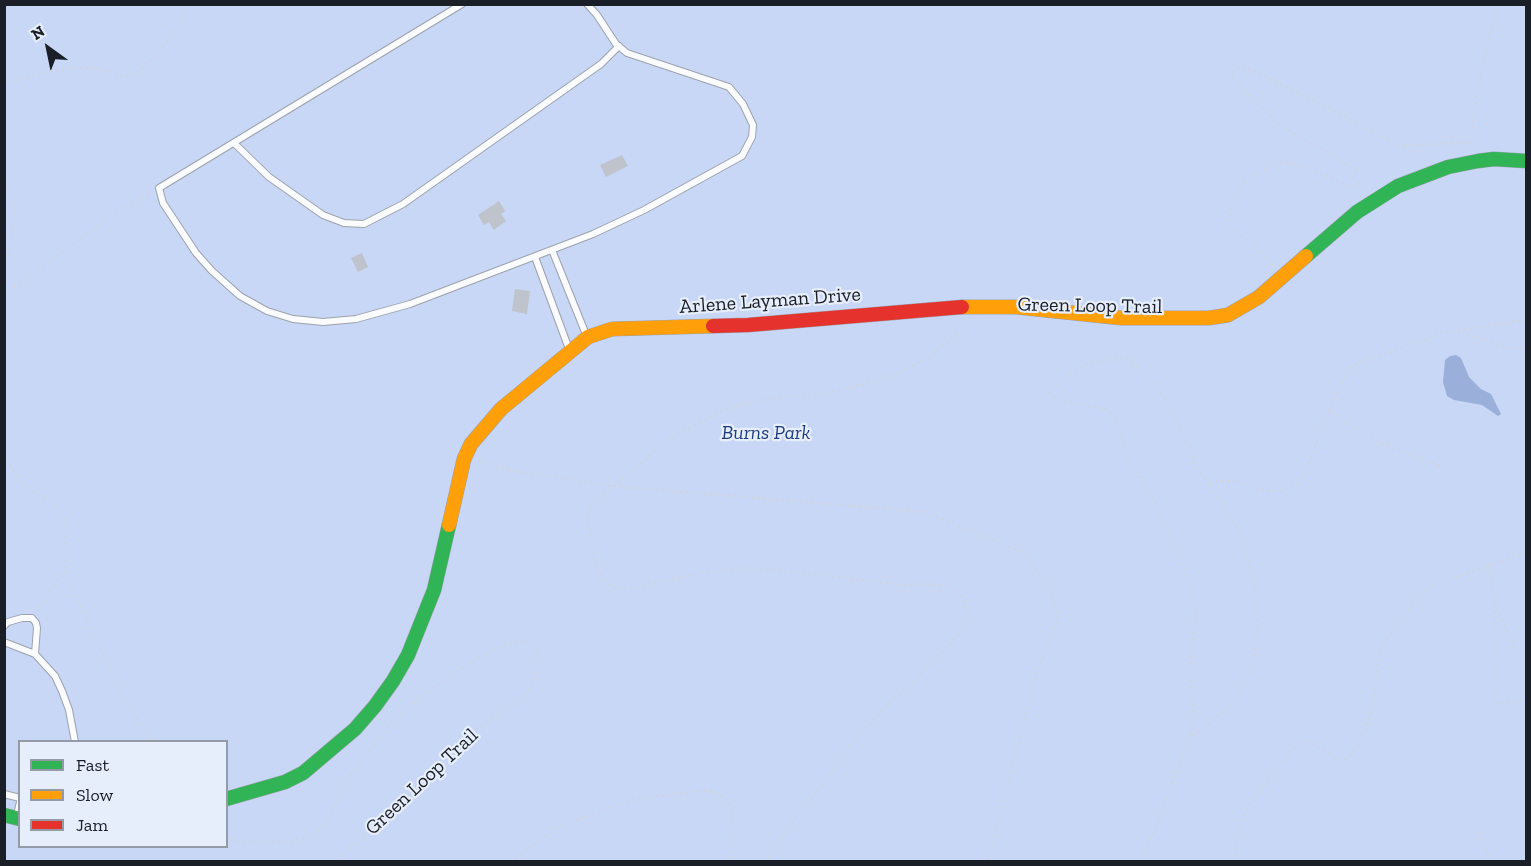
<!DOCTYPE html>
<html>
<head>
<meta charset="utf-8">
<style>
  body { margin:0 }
  #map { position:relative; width:1531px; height:866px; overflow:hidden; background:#dde3ef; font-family:"Zilla Slab",serif }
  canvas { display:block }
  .frame { position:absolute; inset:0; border:6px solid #1a1e26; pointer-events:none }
  .legend { position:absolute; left:18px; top:740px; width:210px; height:108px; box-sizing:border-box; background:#e6eefb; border:2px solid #949ba6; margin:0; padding:8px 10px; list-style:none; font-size:18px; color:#1a1e26 }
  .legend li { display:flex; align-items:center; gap:12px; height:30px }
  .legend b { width:30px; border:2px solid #949ba6 }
  .north { position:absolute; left:18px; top:18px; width:60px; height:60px; -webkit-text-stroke:4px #e6eefb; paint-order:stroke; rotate:327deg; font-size:16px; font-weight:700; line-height:24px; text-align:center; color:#1a1e26 }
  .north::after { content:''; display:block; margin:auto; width:21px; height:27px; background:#1a1e26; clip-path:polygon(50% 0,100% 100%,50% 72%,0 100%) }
</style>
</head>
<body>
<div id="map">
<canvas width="1531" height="866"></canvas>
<div class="frame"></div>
<ul class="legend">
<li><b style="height:8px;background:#30b455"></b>Fast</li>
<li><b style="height:8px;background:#ff9f0a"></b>Slow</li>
<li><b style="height:8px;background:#e5322d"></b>Jam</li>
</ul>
<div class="north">N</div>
</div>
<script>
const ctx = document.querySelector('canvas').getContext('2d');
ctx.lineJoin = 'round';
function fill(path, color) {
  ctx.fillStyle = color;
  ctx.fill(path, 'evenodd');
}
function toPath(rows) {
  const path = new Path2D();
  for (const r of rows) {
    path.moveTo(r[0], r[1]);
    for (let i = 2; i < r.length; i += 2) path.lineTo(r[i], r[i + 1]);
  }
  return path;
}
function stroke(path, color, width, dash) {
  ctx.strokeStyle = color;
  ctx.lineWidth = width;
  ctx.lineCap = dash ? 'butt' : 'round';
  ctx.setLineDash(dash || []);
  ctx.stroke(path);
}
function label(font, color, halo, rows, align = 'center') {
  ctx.font = font + ' "Zilla Slab",serif';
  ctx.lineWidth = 4.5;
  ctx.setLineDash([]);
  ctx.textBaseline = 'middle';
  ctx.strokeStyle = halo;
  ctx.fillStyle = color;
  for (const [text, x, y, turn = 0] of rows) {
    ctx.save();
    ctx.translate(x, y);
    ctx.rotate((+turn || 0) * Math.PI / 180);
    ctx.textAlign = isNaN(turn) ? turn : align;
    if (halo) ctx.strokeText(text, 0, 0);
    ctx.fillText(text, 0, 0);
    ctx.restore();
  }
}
fill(toPath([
  [5,5,1526,5,1526,861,5,862],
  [20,742,226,742,226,846,20,846]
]), '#c8d7f6');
fill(toPath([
  [1456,355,1461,358,1469,377,1481,389,1491,394,1501,414,1498,416,1482,405,1454,400,1447,396,1443,382,1445,360,1450,356]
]), '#9ab0db');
fill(toPath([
  [622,155,628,166,606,177,600,165],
  [499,201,505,211,501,214,506,221,494,230,489,222,484,225,478,215],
  [362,253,368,267,358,272,351,258],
  [515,289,530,291,527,314,512,311]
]), '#bec3cc');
const lane = toPath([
  [462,4,159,188,163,203,196,253,212,271,240,296,267,311,293,319,323,322,356,319,410,304,593,234,644,210,742,156,752,137,753,125,743,104,729,87,627,53,616,44,597,15,587,4],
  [234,143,269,177,323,215,344,223,364,224,403,204,601,64,619,46],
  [552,250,587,337],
  [535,257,569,349],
  [4,626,8,622,22,618,32,618,36,623,37,628,35,654,55,676,62,691,69,710,75,742],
  [4,642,35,654],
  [4,794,20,798],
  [17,815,20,802]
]);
const fast = toPath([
  [1306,256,1357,212,1398,186,1448,167,1478,161,1494,159,1526,161],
  [226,799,285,782,303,773,355,729,375,706,393,681,408,655,434,590,449,525],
  [4,815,20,819]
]);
const slow = toPath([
  [962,307,1016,307,1121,318,1209,318,1228,315,1259,297,1306,256],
  [449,525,464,459,471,444,501,409,588,337,612,329,713,326]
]);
const jam = toPath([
  [713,326,748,325,962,307]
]);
stroke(lane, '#9da2ab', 8);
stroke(fast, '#9da2ab', 15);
stroke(slow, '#9da2ab', 15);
stroke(jam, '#9da2ab', 15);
stroke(toPath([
  [4,84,40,74,74,67,106,70,125,77,136,73,157,55,182,20,187,4],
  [4,179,9,187,14,206,13,237,4,269],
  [1273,266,1250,241,1233,232,1228,226,1228,219,1238,190,1241,185,1256,174,1277,163,1287,162,1317,172,1351,187,1358,185,1363,177,1362,173,1281,126,1234,81,1232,75,1234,70,1245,67,1320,103,1400,146,1473,142,1472,117,1490,34,1501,4],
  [4,294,106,220,150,193],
  [1457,330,1505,347,1526,348],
  [1329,410,1347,373,1354,365,1442,333,1526,320],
  [4,455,18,479,27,487,58,507,65,520,66,568,75,596,125,701,153,742],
  [479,461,512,471,612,486,926,512,1023,553,1050,587,1058,619,1034,680,988,862],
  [1208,484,1195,464,1178,422,1163,395,1146,374,1127,359,1115,359,1090,363,1069,374,1050,390,1049,393,1055,398,1108,410,1116,417,1128,458,1153,498,1180,557,1190,585,1196,613,1189,679,1195,713,1189,739,1230,706,1242,685,1253,661,1258,630,1254,582,1243,541,1234,524,1208,484,1217,481,1238,481,1260,490,1272,491,1280,491,1296,484,1303,477,1329,410,1376,441,1443,467],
  [1488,564,1495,600,1496,700,1498,703,1501,704,1526,699],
  [1497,608,1515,649,1526,662],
  [37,611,66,568],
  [1478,833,1491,862],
  [226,836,236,841,290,842,312,837,328,821,342,786,392,721,437,685,472,661,500,647,524,640,539,653,537,674,523,699,505,709,457,745,386,817,334,862],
  [511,862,554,829,619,804,643,798,705,790,718,793,731,806,733,820,734,862],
  [764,862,776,849,794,819,820,789,850,743,960,634,967,616,965,603,960,594,950,587,930,584,903,585,772,569,743,568,704,572,623,590,610,585,603,579,596,564,589,529,588,516,592,504,668,440,722,411,751,401,818,394,861,385,898,373,929,357,970,323],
  [1142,862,1189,739],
  [1234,862,1238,832,1249,804,1299,741,1310,741,1338,760,1348,758,1353,753,1366,727,1374,703,1379,650,1421,593,1431,586,1526,552]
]), '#d1d3d7', 2, [1.5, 4.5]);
stroke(lane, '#fafbfd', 6);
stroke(fast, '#30b455', 14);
stroke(slow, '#ff9f0a', 14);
stroke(jam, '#e5322d', 14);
label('20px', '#1a1e26', '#e6eefb', [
  ["Arlene Layman Drive",770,301,-4],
  ["Green Loop Trail",1090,306,1],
  ["Green Loop Trail",422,782,-43]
]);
label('italic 20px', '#1f3c80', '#e6eefb', [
  ["Burns Park",766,433]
]);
</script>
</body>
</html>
